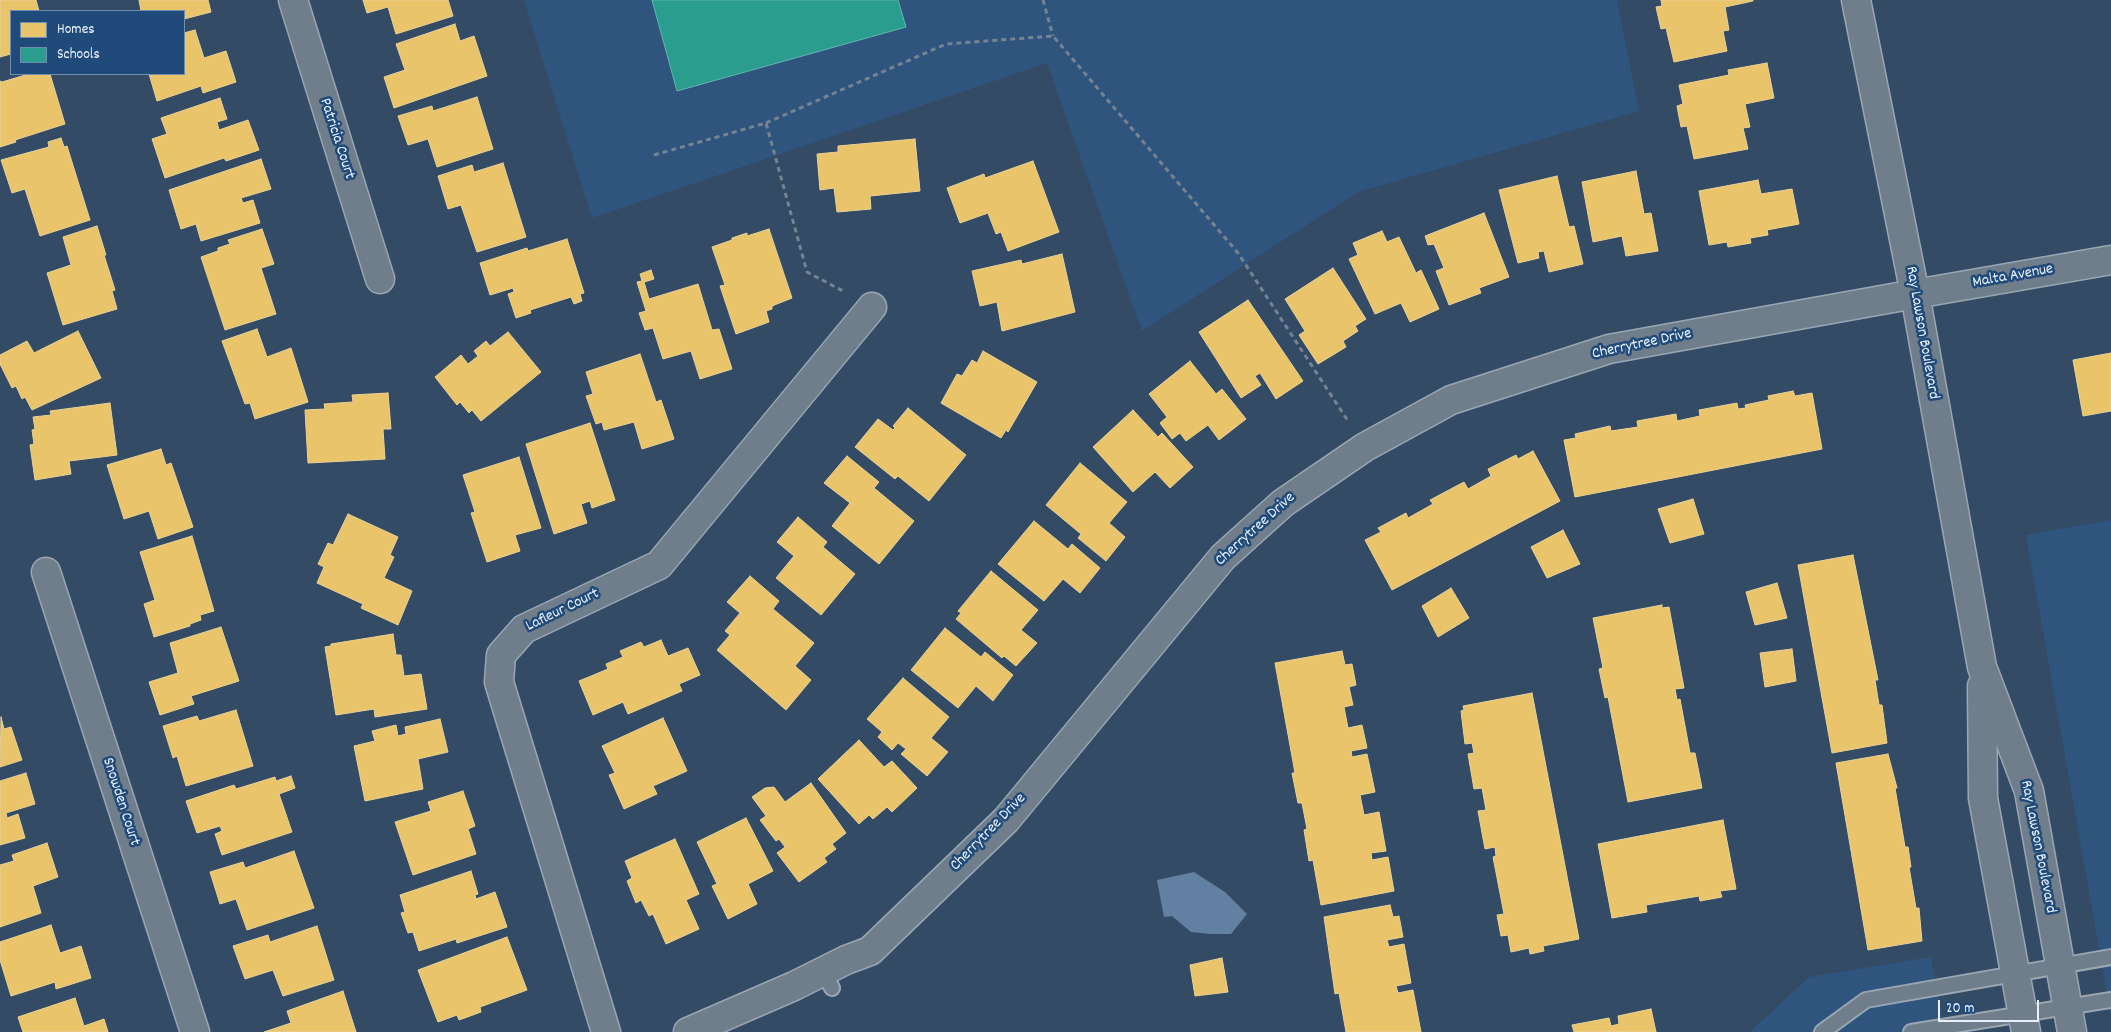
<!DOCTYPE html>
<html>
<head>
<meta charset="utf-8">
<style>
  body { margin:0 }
  #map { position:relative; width:2111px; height:1032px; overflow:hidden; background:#344b65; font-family:Dekko,sans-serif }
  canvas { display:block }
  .legend { position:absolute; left:10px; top:10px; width:175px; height:65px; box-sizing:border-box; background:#1f4a7a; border:1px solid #6f8dac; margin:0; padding:6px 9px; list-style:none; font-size:15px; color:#e8f1f8 }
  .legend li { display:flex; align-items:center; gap:10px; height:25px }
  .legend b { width:25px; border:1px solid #6f8dac }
  .scale { position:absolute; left:1938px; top:1000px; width:101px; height:22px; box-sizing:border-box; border:2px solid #e8f1f8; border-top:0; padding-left:6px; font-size:15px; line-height:18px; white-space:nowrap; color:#e8f1f8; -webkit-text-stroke:4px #1f4a7a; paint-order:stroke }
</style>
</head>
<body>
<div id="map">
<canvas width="2111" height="1032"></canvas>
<ul class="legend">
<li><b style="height:14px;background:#e9c46a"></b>Homes</li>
<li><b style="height:14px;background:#2a9d8f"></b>Schools</li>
</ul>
<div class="scale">20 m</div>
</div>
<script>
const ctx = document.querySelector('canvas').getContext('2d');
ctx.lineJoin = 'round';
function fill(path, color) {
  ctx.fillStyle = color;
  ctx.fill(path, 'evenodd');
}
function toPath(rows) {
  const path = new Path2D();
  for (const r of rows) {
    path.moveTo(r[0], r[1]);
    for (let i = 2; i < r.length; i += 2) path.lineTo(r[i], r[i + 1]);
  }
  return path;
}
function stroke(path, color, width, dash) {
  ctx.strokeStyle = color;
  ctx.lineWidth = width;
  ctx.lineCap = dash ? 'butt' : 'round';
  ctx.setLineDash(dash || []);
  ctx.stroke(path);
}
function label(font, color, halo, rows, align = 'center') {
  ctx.font = font + ' Dekko,sans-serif';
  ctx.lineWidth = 5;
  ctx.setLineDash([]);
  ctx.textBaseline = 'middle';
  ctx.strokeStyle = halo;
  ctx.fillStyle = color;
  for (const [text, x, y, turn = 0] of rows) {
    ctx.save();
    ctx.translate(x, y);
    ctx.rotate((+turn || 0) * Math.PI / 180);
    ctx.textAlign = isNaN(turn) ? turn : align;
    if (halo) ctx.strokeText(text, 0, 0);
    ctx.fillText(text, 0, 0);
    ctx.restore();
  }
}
fill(toPath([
  [524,0,1617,0,1639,111,1358,192,1142,331,1047,63,592,218],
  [2111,520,2111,1016,2026,535],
  [1931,957,1944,1032,1750,1032,1809,977]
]), '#2f557f');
fill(toPath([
  [1194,872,1225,892,1247,914,1231,934,1211,934,1191,932,1172,916,1164,917,1157,880]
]), '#6280a1');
const homes = toPath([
  [0,0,36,0,39,11,11,11,11,54,0,57,0,0],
  [139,0,208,0,211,12,184,19,184,11,141,11,139,0],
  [363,0,448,0,453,16,396,34,388,7,367,13,363,0],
  [1661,0,1753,0,1753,1,1725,7,1729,30,1723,31,1727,51,1674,62,1666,28,1661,29,1656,7,1662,6,1661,0],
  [455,24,460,41,474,36,487,76,394,108,384,77,405,70,396,44,455,24],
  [195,30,204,58,226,51,236,82,203,93,201,86,157,101,149,74,184,74,184,33,195,30],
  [1767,63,1774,98,1745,104,1750,127,1743,128,1748,149,1694,159,1687,126,1681,127,1677,106,1683,104,1679,85,1729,75,1728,70,1767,63],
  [29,74,50,74,65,124,15,140,16,142,0,147,0,81,2,82,29,74],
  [477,97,493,149,437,167,428,139,408,145,398,116,432,106,433,111,477,97],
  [220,98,227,119,217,122,219,130,248,120,259,150,226,161,224,158,165,178,152,139,167,134,161,118,220,98],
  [61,138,64,147,67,146,90,220,40,236,25,189,12,193,1,160,49,147,48,142,61,138],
  [915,139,920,191,870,196,871,209,837,212,834,188,820,190,817,154,838,152,838,146,915,139],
  [261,159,271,189,241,198,243,203,253,200,260,223,201,241,196,224,181,229,169,190,261,159],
  [1033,161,1059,232,1008,251,1001,232,996,234,988,213,960,223,947,188,984,174,985,178,1033,161],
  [503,163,526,237,477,252,461,205,448,209,438,176,472,165,474,172,503,163],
  [1636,171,1644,214,1651,213,1658,251,1626,256,1622,236,1593,242,1582,182,1636,171],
  [1557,176,1569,227,1574,226,1583,264,1549,272,1544,251,1538,252,1539,258,1518,263,1499,190,1557,176],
  [1758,180,1761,194,1792,189,1799,224,1767,230,1768,235,1750,238,1751,243,1728,247,1727,242,1709,245,1699,191,1758,180],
  [1484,213,1509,277,1479,288,1481,293,1449,305,1436,271,1444,268,1434,244,1428,245,1425,236,1484,213],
  [97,226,106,255,104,255,115,290,112,291,117,309,63,325,47,273,71,265,63,237,97,226],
  [262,229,274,264,261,268,276,314,225,330,201,257,218,251,218,248,230,244,228,240,262,229],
  [769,229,792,298,772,306,772,309,766,311,769,322,736,334,720,286,725,285,712,247,732,240,732,238,747,233,747,236,769,229],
  [1382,231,1387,242,1399,237,1416,273,1421,270,1439,309,1410,322,1401,303,1375,314,1349,259,1358,255,1353,243,1382,231],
  [567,239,584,293,580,294,582,301,574,304,571,297,530,310,531,313,516,318,508,294,514,292,513,288,490,295,480,263,527,248,528,251,567,239],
  [1062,254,1075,312,1002,331,997,302,980,306,972,271,1021,260,1022,264,1062,254],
  [1333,268,1366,319,1355,326,1358,331,1343,341,1346,347,1318,364,1299,335,1305,331,1285,299,1333,268],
  [651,270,654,279,644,282,649,299,698,284,712,330,719,329,732,369,700,379,691,351,663,359,653,328,645,330,639,313,646,311,637,282,642,281,640,274,651,270],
  [1248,300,1303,381,1276,399,1260,373,1255,376,1261,385,1241,398,1199,332,1248,300],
  [257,329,267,357,291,348,308,402,255,419,250,403,245,404,222,341,257,329],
  [78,331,101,378,32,410,25,397,22,399,16,386,12,388,0,364,0,355,27,341,34,353,78,331],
  [508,332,541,372,481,421,472,410,469,413,460,402,457,405,435,377,461,355,468,364,478,356,474,351,486,341,490,346,508,332],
  [983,351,1037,382,1008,432,1006,430,1001,438,941,403,957,374,962,376,972,360,977,363,983,351],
  [2111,353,2111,411,2083,416,2073,360,2111,353],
  [640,354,656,402,661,400,674,439,642,449,634,422,604,430,602,422,596,424,586,396,593,394,586,372,640,354],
  [1190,361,1216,394,1222,389,1246,419,1219,440,1208,425,1186,441,1180,433,1172,439,1160,423,1167,417,1149,394,1190,361],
  [1793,391,1795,396,1812,393,1822,449,1575,497,1564,440,1576,438,1575,434,1610,426,1611,431,1638,427,1637,421,1676,414,1677,421,1700,416,1699,410,1737,403,1738,409,1746,408,1745,405,1769,400,1768,396,1793,391],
  [388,393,391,429,383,429,385,459,308,463,305,410,325,409,324,404,353,402,352,395,388,393],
  [110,403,117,455,69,461,71,474,35,480,30,445,34,444,32,430,35,429,33,417,51,415,50,411,110,403],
  [908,408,966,455,929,501,898,476,895,479,855,447,878,419,893,430,895,428,893,426,908,408],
  [1133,410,1158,437,1162,433,1193,467,1170,488,1155,472,1133,492,1093,447,1133,410],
  [590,423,615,500,592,508,590,501,581,504,587,523,554,534,526,444,590,423],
  [161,449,166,465,171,463,193,527,158,539,149,511,124,519,107,465,161,449],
  [1533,451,1560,501,1392,590,1365,540,1381,532,1378,528,1406,513,1408,518,1433,504,1430,500,1464,482,1468,489,1491,476,1488,469,1516,455,1518,459,1533,451],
  [847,456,879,482,874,488,914,521,879,564,832,526,850,503,824,483,847,456],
  [519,457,541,528,515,535,520,551,487,562,471,513,475,512,463,475,519,457],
  [1080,463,1127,502,1109,523,1125,537,1106,561,1078,538,1081,534,1046,505,1080,463],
  [1693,499,1704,534,1670,543,1658,509,1693,499],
  [348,514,398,537,390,555,394,557,384,578,412,591,398,625,361,608,363,604,317,583,324,567,318,564,328,543,333,545,348,514],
  [798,517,827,542,823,547,855,574,821,615,776,578,794,556,777,542,798,517],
  [1034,521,1068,549,1072,544,1100,568,1080,593,1063,579,1044,601,998,564,1034,521],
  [1563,530,1580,564,1547,578,1531,547,1563,530],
  [192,536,214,611,200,615,201,620,190,624,190,626,154,637,144,604,155,600,140,552,192,536],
  [1853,555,1878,680,1875,680,1879,705,1882,705,1887,743,1832,753,1798,565,1853,555],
  [991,571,1038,610,1021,630,1037,643,1016,666,1004,656,1002,658,956,619,961,613,958,611,991,571],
  [750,576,779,601,773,609,814,643,795,666,811,680,786,710,717,650,730,635,725,631,740,613,727,602,750,576],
  [1777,583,1787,618,1755,625,1746,592,1777,583],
  [1451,588,1469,618,1438,637,1422,606,1451,588],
  [1662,605,1662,608,1669,607,1684,688,1675,689,1677,700,1680,699,1690,753,1695,753,1702,788,1628,802,1608,697,1605,698,1599,669,1603,668,1593,618,1662,605],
  [221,627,239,681,191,696,194,704,160,715,149,682,178,673,170,643,221,627],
  [945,628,981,657,985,652,1013,675,993,701,976,686,958,708,911,670,945,628],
  [393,634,396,655,401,655,404,676,421,674,427,709,375,717,374,709,336,715,325,647,331,646,331,644,393,634],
  [661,640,668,656,688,648,700,675,679,684,682,691,628,714,623,702,593,715,579,681,608,669,606,664,623,657,620,651,641,642,644,647,661,640],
  [1792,649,1796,681,1765,687,1760,653,1792,649],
  [1342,651,1345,665,1352,664,1356,685,1349,687,1353,705,1344,707,1348,728,1362,725,1367,748,1351,751,1352,757,1367,754,1375,792,1360,795,1364,815,1379,812,1386,851,1371,853,1372,860,1388,857,1394,891,1321,905,1313,860,1309,861,1304,830,1307,829,1302,803,1298,803,1292,773,1295,773,1275,663,1342,651],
  [903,678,949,717,931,738,948,752,927,776,901,754,906,749,898,743,892,750,878,737,882,732,867,719,903,678],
  [1532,693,1579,939,1543,946,1544,951,1530,954,1529,948,1511,952,1508,935,1501,936,1497,915,1504,914,1493,857,1496,856,1495,847,1485,849,1478,811,1486,810,1482,788,1474,789,1468,754,1474,753,1472,743,1465,744,1461,711,1464,710,1463,706,1532,693],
  [236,710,253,766,186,786,177,756,173,758,163,726,197,716,199,721,236,710],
  [1,717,4,729,11,727,22,760,0,767,1,717],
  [663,718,687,771,653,786,657,794,624,809,609,775,615,773,602,746,663,718],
  [440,719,448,752,418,759,423,789,365,801,354,746,375,741,372,731,396,725,398,736,406,734,405,727,440,719],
  [859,740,884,767,892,761,917,788,892,812,887,807,873,819,869,815,859,824,818,779,859,740],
  [1888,754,1897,788,1895,788,1905,847,1908,847,1911,867,1909,867,1916,908,1919,908,1922,941,1868,950,1836,763,1888,754],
  [26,773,35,804,6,813,7,818,18,814,25,838,0,845,0,781,26,773],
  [291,776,295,788,279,794,292,832,222,855,215,834,222,831,220,826,197,833,186,801,234,785,236,789,275,777,276,781,291,776],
  [811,783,846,833,832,844,836,849,824,858,827,862,799,882,777,853,785,847,779,839,776,841,760,820,766,816,752,797,765,788,774,787,785,802,811,783],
  [463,791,475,826,468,829,476,854,413,875,395,822,431,811,428,802,463,791],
  [746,818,773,871,748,884,757,904,728,919,712,886,717,884,697,842,746,818],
  [1723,820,1736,889,1720,891,1722,897,1700,901,1699,896,1646,905,1647,912,1612,918,1598,844,1723,820],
  [675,839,699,894,686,900,699,929,666,944,653,914,649,916,641,900,636,903,627,881,632,878,625,861,675,839],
  [47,843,58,877,33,886,41,913,0,927,0,865,14,861,12,855,47,843],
  [294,851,314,908,247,930,236,899,220,904,210,872,243,862,245,868,294,851],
  [471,871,478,894,475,895,476,899,495,892,507,927,457,943,456,939,419,951,413,932,408,933,401,913,405,912,400,895,471,871],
  [1390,905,1393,917,1399,916,1403,937,1387,940,1389,947,1404,944,1411,983,1396,986,1398,993,1413,990,1421,1032,1346,1032,1339,993,1335,994,1324,917,1390,905],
  [51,925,60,953,81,946,91,978,56,989,55,982,11,996,0,960,0,942,51,925],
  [317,926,334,980,283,996,273,970,245,979,233,946,268,935,270,942,317,926],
  [507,937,527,990,480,1007,481,1012,459,1020,457,1015,438,1022,418,970,507,937],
  [1222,958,1228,992,1195,996,1190,965,1222,958],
  [343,991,356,1032,264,1032,291,1023,287,1011,343,991],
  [75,998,84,1026,104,1019,108,1032,23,1032,18,1017,75,998],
  [1651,1009,1656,1032,1574,1032,1572,1025,1609,1018,1611,1026,1619,1024,1618,1016,1651,1009]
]);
fill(homes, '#e9c46a');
stroke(homes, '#e9d295', 1);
const schools = toPath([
  [652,0,898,0,906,27,677,91,652,0]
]);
fill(schools, '#2a9d8f');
stroke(schools, '#63b6ae', 1);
const lane = toPath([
  [823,971,832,988],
  [1822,1032,1866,1000,2111,957],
  [1911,1032,2111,1000]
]);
const street = toPath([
  [293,0,380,279],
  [46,572,195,1032],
  [606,1032,499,682,501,655,524,629,659,565,872,307],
  [688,1032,794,986,846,960,870,951,1006,820,1223,557,1283,503,1365,447,1451,400,1609,349,1915,294]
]);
const secondary = toPath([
  [1856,0,1915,294,1982,667,2029,791,2072,1032],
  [1915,294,2111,260],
  [1982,686,1983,798,2026,1032]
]);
stroke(lane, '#9aa6b3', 18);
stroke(street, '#9aa6b3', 31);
stroke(secondary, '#9aa6b3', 31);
stroke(toPath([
  [1043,0,1053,36],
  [766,123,946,44,1053,36,1238,253,1348,421],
  [654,155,766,123,807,272,843,291]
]), '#778390', 3, [5, 4]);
stroke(lane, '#707e8c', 14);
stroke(street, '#707e8c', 28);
stroke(secondary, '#707e8c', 28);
label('16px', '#e8f1f8', '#1f4a7a', [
  ["Patricia Court",336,139,72],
  ["Malta Avenue",2013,277,-10],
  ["Ray Lawson Boulevard",1921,333,80],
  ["Cherrytree Drive",1642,345,-12],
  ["Cherrytree Drive",1256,530,-42],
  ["Lafleur Court",563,611,-26],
  ["Snowden Court",120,802,72],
  ["Cherrytree Drive",989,833,-46],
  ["Ray Lawson Boulevard",2037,847,79]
]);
</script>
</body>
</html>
